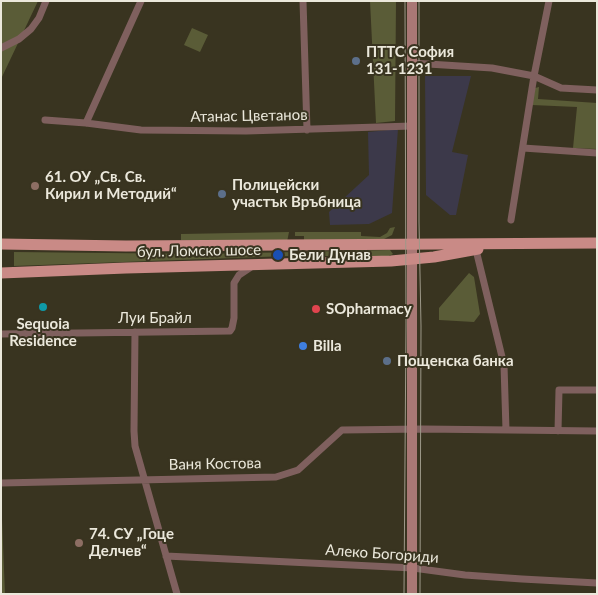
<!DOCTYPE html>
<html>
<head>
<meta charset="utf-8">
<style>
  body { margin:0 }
  #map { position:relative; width:598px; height:595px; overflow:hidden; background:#393420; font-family:Lato,sans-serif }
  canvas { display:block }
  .frame { position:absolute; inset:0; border:2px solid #ebe8db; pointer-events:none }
</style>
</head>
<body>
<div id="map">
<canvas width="598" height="595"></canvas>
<div class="frame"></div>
</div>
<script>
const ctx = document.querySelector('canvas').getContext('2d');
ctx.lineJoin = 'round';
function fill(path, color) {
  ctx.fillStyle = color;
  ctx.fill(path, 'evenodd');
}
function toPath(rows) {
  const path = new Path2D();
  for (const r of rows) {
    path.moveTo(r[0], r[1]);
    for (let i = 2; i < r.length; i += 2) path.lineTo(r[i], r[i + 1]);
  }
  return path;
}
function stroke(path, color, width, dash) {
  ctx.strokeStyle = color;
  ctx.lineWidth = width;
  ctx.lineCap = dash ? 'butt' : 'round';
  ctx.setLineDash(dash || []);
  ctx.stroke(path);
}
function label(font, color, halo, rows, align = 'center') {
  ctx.font = font + ' Lato,sans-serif';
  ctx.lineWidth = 4;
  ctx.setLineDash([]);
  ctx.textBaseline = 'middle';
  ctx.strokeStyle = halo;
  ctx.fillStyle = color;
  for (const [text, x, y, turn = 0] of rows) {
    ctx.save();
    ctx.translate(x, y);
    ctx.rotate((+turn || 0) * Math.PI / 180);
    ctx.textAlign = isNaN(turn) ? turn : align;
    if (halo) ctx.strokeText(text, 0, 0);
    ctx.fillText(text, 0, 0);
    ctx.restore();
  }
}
fill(toPath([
  [425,76,471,76,452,152,468,155,456,215,450,215,426,195],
  [398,129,392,213,369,224,330,225,329,212,369,175,368,132]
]), '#3c394a');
fill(toPath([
  [1,1,38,1,1,79],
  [370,1,396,1,395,121,376,123],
  [192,28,208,35,200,52,184,45],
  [539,87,538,99,597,103,597,149,573,148,577,107,532,105,535,88],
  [395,227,392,235,380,241,304,241,304,236,295,236,295,232,361,232,361,236,380,237,387,233,390,228],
  [289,232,287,242,181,240,181,234],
  [390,250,393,254,389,256,287,256,14,266,14,252,201,254],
  [469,273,474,277,480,314,474,322,439,320,439,308],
  [1,494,5,594,1,594]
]), '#5a5c37');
stroke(toPath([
  [303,1,307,130],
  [1,48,19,39,31,29,39,18,46,1],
  [412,63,492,68,534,76,561,88,597,90],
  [45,120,86,123,141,130,246,131,412,126],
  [86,123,141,1],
  [523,148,597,153],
  [511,220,534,76,549,1],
  [476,250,504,365,506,430],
  [135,332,134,431,135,446,177,594],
  [1,334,230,331,232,328,234,318,234,283,239,275,251,267],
  [558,431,559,390,597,390],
  [1,483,276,477,298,470,342,430,423,429,597,431],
  [166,556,413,568,465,575,522,579,597,583]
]), '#7f605e', 7);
stroke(toPath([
  [412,1,412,594]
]), '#a97875', 10);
stroke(toPath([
  [1,244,126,246,597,243],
  [1,273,126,268,391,261,434,257,478,249]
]), '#c98a86', 11);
stroke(toPath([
  [419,1,419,222,421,326,420,594],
  [404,594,406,324,405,1]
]), '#9d9989', 1);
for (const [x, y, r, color] of [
  [356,61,5,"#5c6f8a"],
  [35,186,5,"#8d6e63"],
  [222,194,5,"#5c6f8a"],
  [278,255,6,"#1a4fb4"],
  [43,307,5,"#0f9aa8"],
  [316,309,5,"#e0444e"],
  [303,346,5,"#3f7fe0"],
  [387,361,5,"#5c6f8a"],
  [79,543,5,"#8d6e63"]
]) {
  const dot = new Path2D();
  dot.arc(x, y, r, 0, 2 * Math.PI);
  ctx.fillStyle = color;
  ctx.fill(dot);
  stroke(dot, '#393420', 2);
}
label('bold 15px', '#ebe8db', '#393420', [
  ["ПТТС София",366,52],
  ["131-1231",366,69],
  ["61. ОУ „Св. Св.",45,177],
  ["Кирил и Методий“",45,194],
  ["Полицейски",232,185],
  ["участък Връбница",232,202],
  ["Бели Дунав",289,255],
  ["SOpharmacy",326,309],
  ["Sequoia",43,324,"center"],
  ["Residence",43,341,"center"],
  ["Billa",313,346],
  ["Пощенска банка",397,361],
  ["74. СУ „Гоце",89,534],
  ["Делчев“",89,551]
], 'left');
label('15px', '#ebe8db', '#393420', [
  ["Атанас Цветанов",249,116,-1],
  ["бул. Ломско шосе",199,251,-1],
  ["Луи Брайл",155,318],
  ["Ваня Костова",215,464,-1],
  ["Алеко Богориди",382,554,4]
]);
</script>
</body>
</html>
